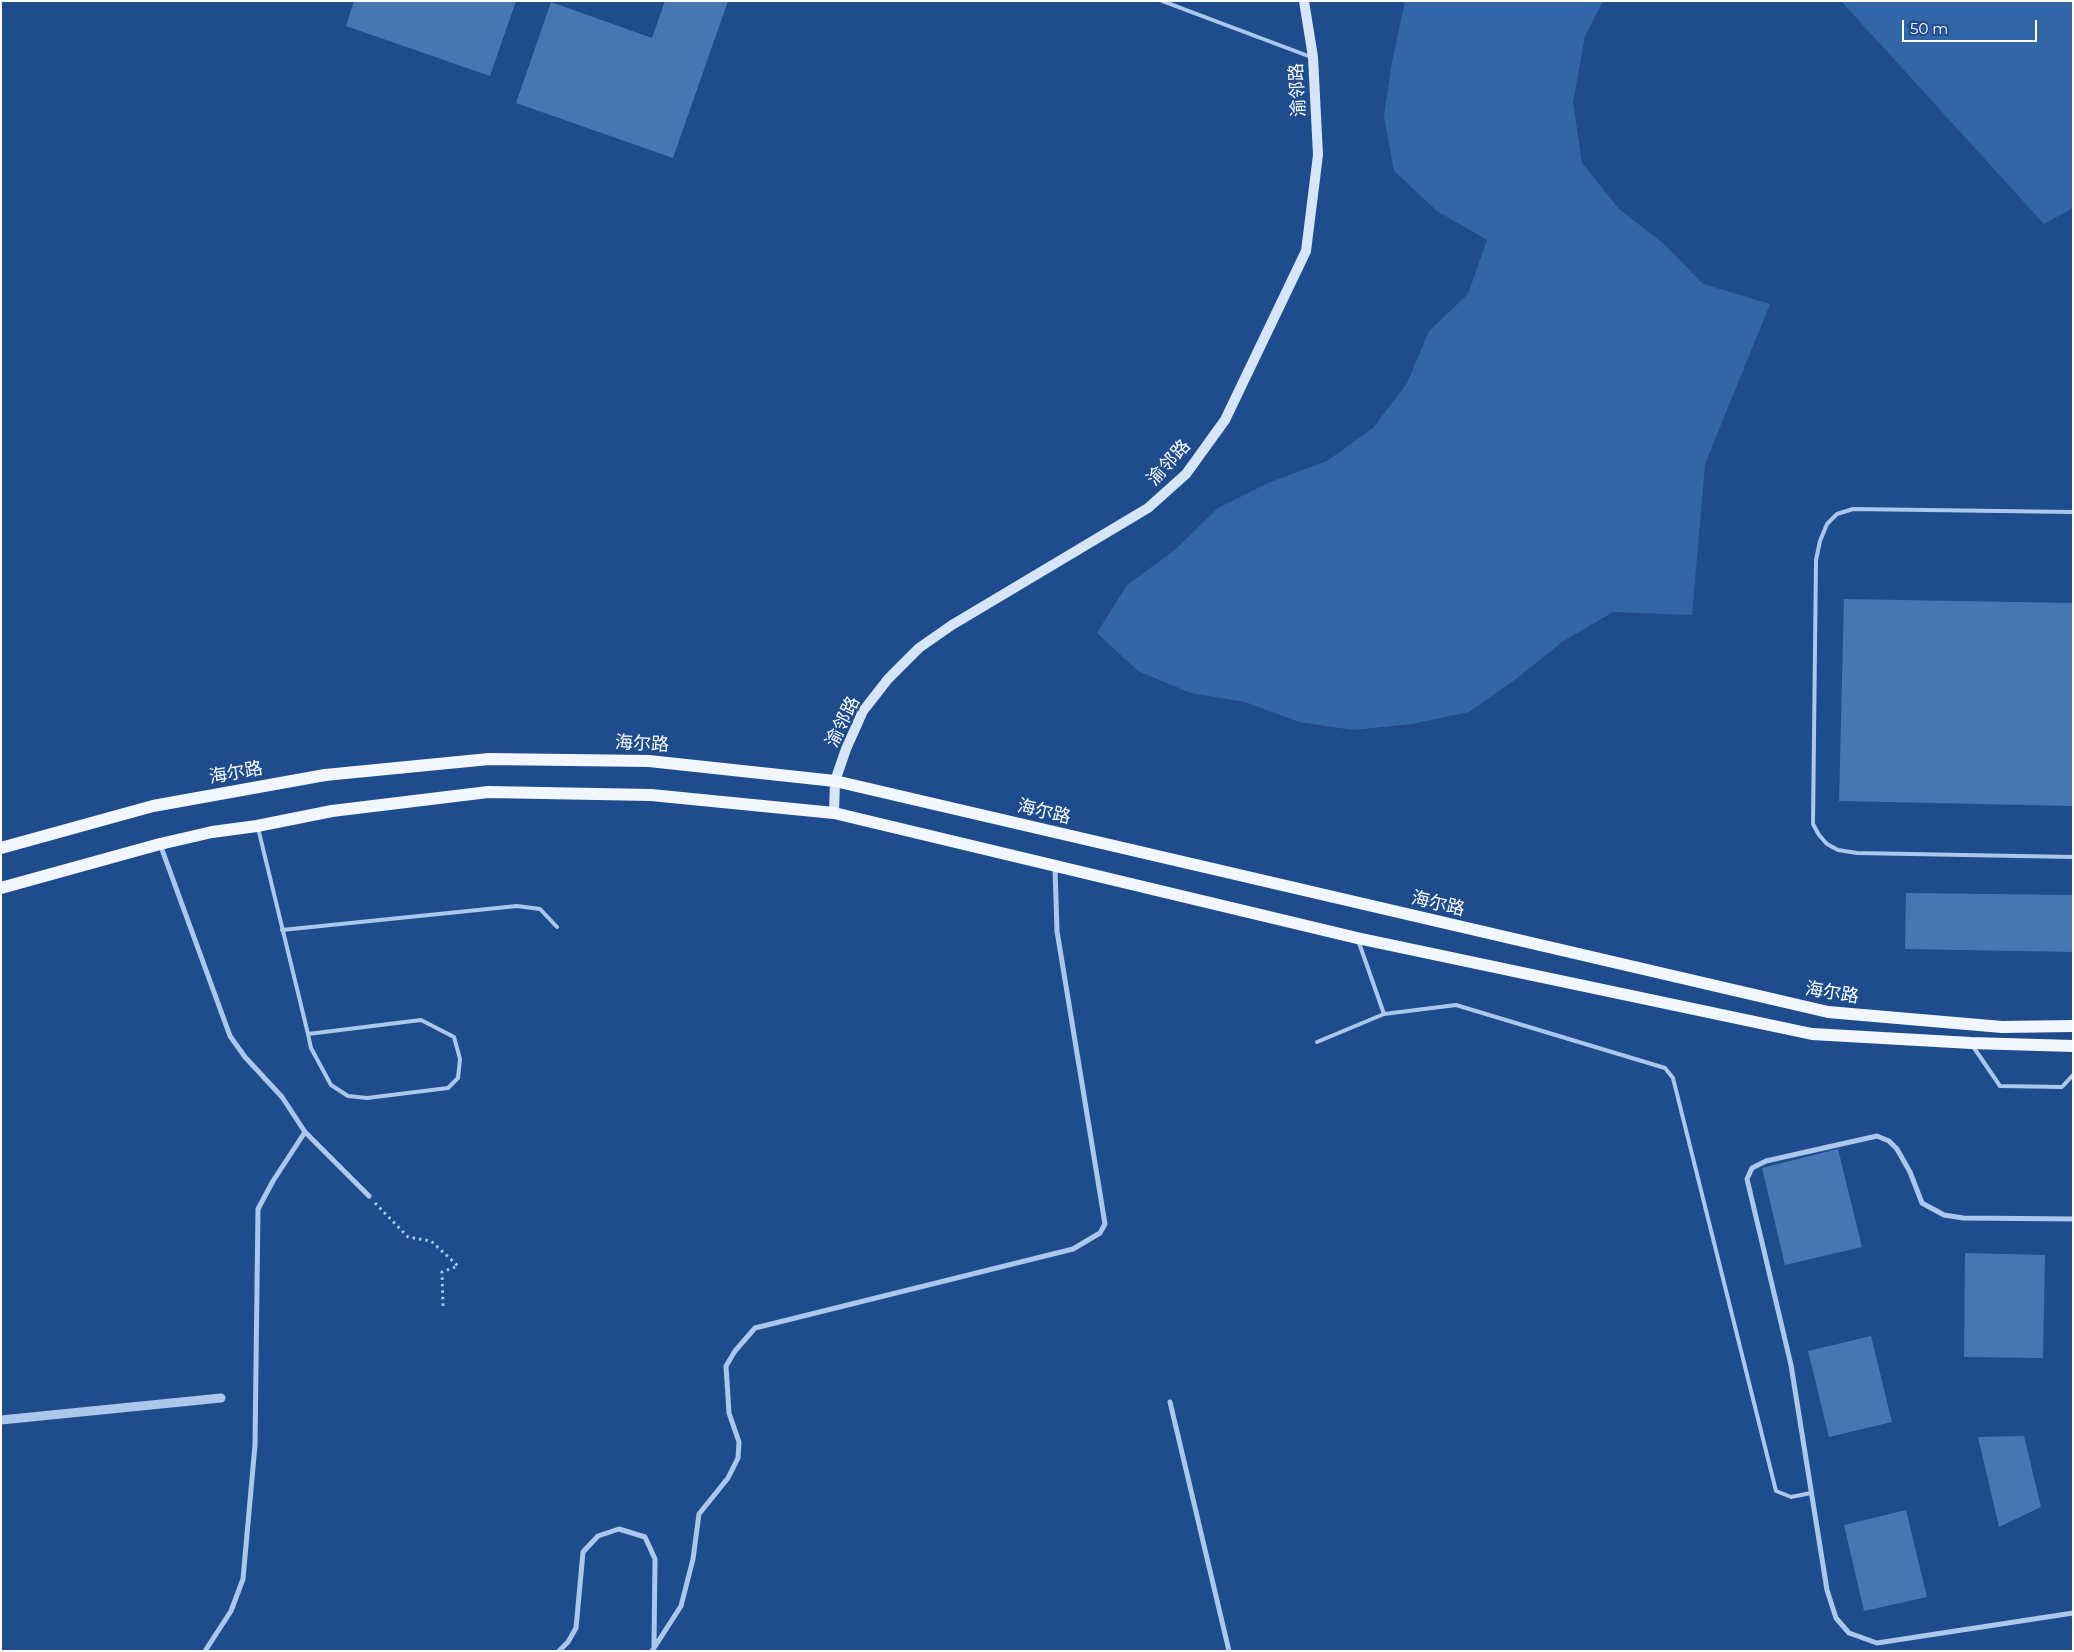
<!DOCTYPE html>
<html>
<head>
<meta charset="utf-8">
<style>
  body { margin:0 }
  #map { position:relative; width:2074px; height:1652px; overflow:hidden; background:#1f4c8c; font-family:Montserrat,sans-serif }
  canvas { display:block }
  .frame { position:absolute; inset:0; border:2px solid #fff; pointer-events:none }
  .scale { position:absolute; left:1902px; top:20px; width:135px; height:22px; box-sizing:border-box; border:2px solid #fff; border-top:0; padding-left:6px; font-size:15px; line-height:18px; white-space:nowrap; color:#fff; -webkit-text-stroke:4px #1f4c8c; paint-order:stroke }
</style>
</head>
<body>
<div id="map">
<canvas width="2074" height="1652"></canvas>
<div class="frame"></div>
<div class="scale">50 m</div>
</div>
<script>
const ctx = document.querySelector('canvas').getContext('2d');
ctx.lineJoin = 'round';
function fill(path, color) {
  ctx.fillStyle = color;
  ctx.fill(path, 'evenodd');
}
function toPath(rows) {
  const path = new Path2D();
  for (const r of rows) {
    path.moveTo(r[0], r[1]);
    for (let i = 2; i < r.length; i += 2) path.lineTo(r[i], r[i + 1]);
  }
  return path;
}
function stroke(path, color, width, dash) {
  ctx.strokeStyle = color;
  ctx.lineWidth = width;
  ctx.lineCap = dash ? 'butt' : 'round';
  ctx.setLineDash(dash || []);
  ctx.stroke(path);
}
function label(font, color, halo, rows, align = 'center') {
  ctx.font = font + ' Montserrat,"Noto Sans SC",sans-serif';
  ctx.lineWidth = 4.5;
  ctx.setLineDash([]);
  ctx.textBaseline = 'middle';
  ctx.strokeStyle = halo;
  ctx.fillStyle = color;
  for (const [text, x, y, turn = 0] of rows) {
    ctx.save();
    ctx.translate(x, y);
    ctx.rotate((+turn || 0) * Math.PI / 180);
    ctx.textAlign = isNaN(turn) ? turn : align;
    if (halo) ctx.strokeText(text, 0, 0);
    ctx.fillText(text, 0, 0);
    ctx.restore();
  }
}
fill(toPath([
  [1405,1,1603,1,1585,36,1573,102,1582,163,1619,209,1664,244,1703,284,1770,304,1705,464,1692,615,1613,612,1562,642,1516,679,1469,712,1412,724,1353,730,1299,722,1245,702,1191,693,1138,671,1097,633,1127,585,1176,549,1218,508,1268,483,1327,461,1373,428,1407,383,1429,331,1468,294,1487,240,1437,211,1394,171,1384,116,1392,62],
  [1841,1,2073,1,2073,208,2044,224]
]), '#3266a9');
fill(toPath([
  [354,1,516,1,490,76,346,26],
  [665,1,728,1,673,158,516,103,551,2,652,38],
  [1844,599,2073,603,2073,806,1839,801],
  [1906,893,2073,895,2073,952,1905,949],
  [1838,1149,1862,1247,1785,1265,1762,1168],
  [1965,1253,2045,1255,2043,1358,1964,1357],
  [1871,1336,1892,1422,1829,1437,1808,1351],
  [2024,1436,2041,1507,1999,1527,1978,1437],
  [1906,1510,1927,1597,1864,1611,1844,1525]
]), '#4776b3');
stroke(toPath([
  [375,1203,408,1237,431,1241,458,1266,442,1272,443,1306]
]), '#abc7ec', 3, [2.5, 4]);
stroke(toPath([
  [1162,1,1311,57],
  [2073,512,1853,509,1837,514,1827,524,1820,541,1816,560,1813,824,1819,835,1827,844,1838,850,1857,853,2073,857],
  [258,828,308,1034,311,1048,331,1085,348,1096,367,1098,448,1088,458,1078,460,1059,454,1037,421,1020,308,1034],
  [282,930,517,906,540,909,557,927],
  [1358,940,1384,1014],
  [1317,1042,1384,1014,1456,1005,1665,1068,1673,1078,1776,1491,1791,1497,1811,1493],
  [1972,1045,2000,1086,2062,1087,2073,1075]
]), '#abc7ec', 4);
stroke(toPath([
  [160,844,230,1036,245,1057,282,1097,305,1132,369,1196],
  [2073,1219,1963,1218,1944,1215,1922,1203,1910,1172,1897,1149,1889,1141,1877,1136,1766,1161,1752,1168,1747,1179,1791,1365,1827,1590,1836,1618,1849,1633,1877,1643,2073,1613],
  [1170,1402,1229,1651],
  [205,1651,231,1611,243,1579,255,1445,258,1209,273,1181,305,1132],
  [559,1651,568,1642,576,1628,583,1552,598,1536,619,1529,645,1537,655,1559,654,1646],
  [652,1651,681,1606,693,1559,699,1514,728,1478,738,1458,739,1442,729,1413,726,1366,735,1351,755,1328,1073,1249,1100,1233,1105,1224,1057,931,1055,868]
]), '#abc7ec', 5);
stroke(toPath([
  [1,1420,221,1398]
]), '#abc7ec', 9);
stroke(toPath([
  [834,813,835,781,846,749,863,711,888,679,919,648,952,625,1148,508,1186,474,1225,420,1306,251,1318,155,1313,57,1304,1]
]), '#d7e5f9', 10);
stroke(toPath([
  [1,848,153,806,325,775,489,759,649,761,835,781,1828,1012,2002,1027,2073,1026],
  [1,888,160,844,212,832,257,826,332,811,488,792,651,795,834,813,1357,938,1812,1034,1971,1043,2073,1046]
]), '#f1f6ff', 12);
label('18px', '#fff', '#1f4c8c', [
  ["渝邻路",1298,90,-93],
  ["渝邻路",1169,463,-48],
  ["渝邻路",843,722,-64],
  ["海尔路",642,744,3],
  ["海尔路",236,773,-10],
  ["海尔路",1044,812,13],
  ["海尔路",1438,904,13],
  ["海尔路",1832,993,9]
]);
</script>
</body>
</html>
